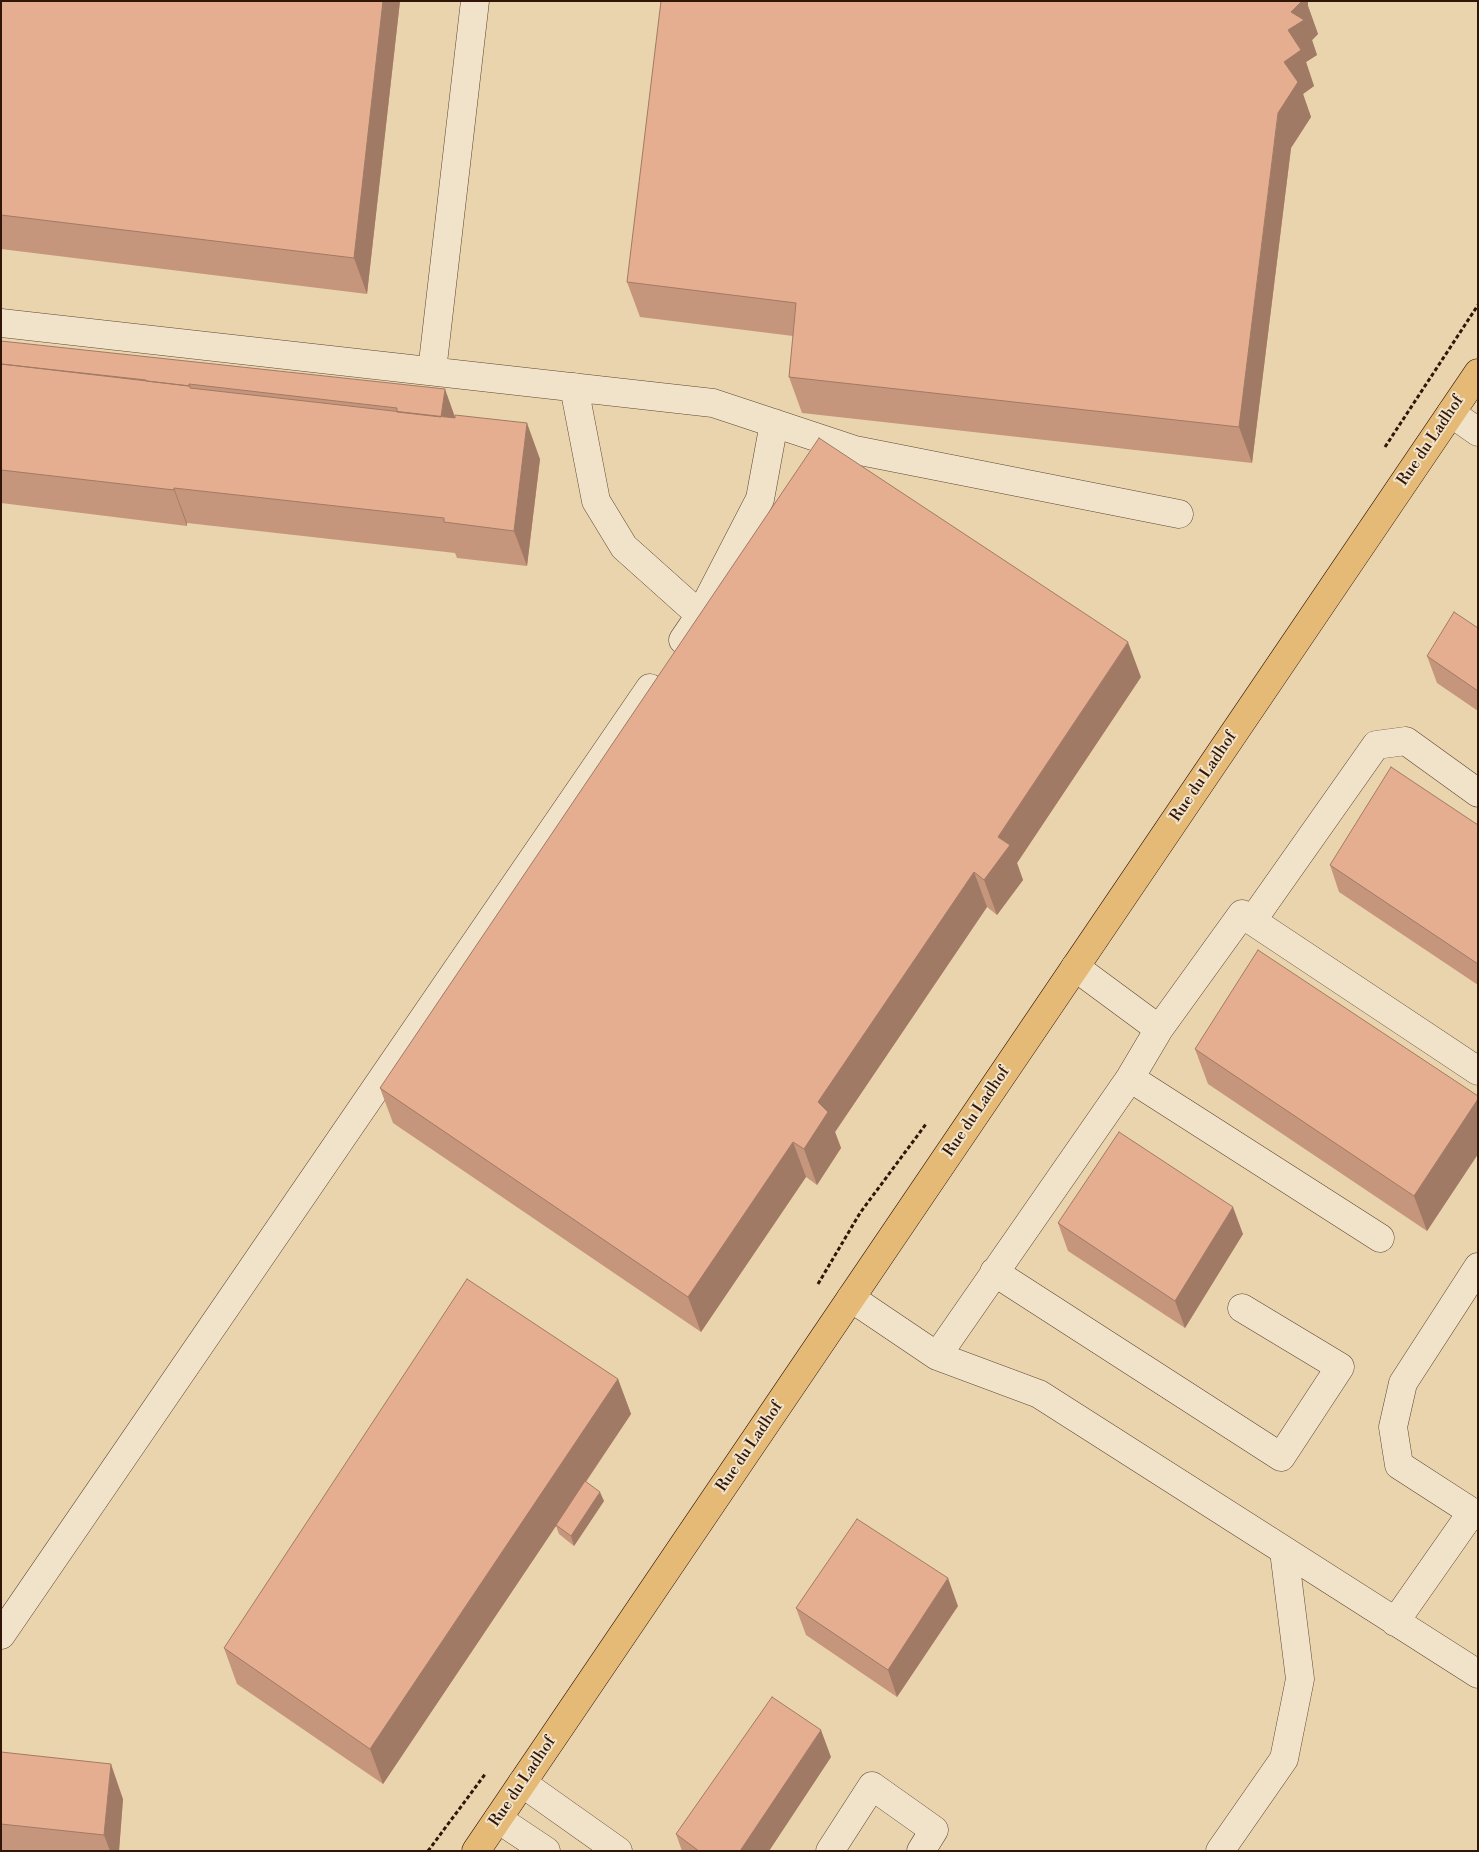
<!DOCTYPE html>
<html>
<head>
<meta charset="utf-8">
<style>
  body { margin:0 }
  #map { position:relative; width:1479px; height:1852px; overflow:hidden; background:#ead4ad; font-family:"Libre Bodoni",serif }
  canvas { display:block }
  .frame { position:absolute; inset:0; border:2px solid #311507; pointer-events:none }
</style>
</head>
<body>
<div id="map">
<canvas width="1479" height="1852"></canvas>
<div class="frame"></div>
</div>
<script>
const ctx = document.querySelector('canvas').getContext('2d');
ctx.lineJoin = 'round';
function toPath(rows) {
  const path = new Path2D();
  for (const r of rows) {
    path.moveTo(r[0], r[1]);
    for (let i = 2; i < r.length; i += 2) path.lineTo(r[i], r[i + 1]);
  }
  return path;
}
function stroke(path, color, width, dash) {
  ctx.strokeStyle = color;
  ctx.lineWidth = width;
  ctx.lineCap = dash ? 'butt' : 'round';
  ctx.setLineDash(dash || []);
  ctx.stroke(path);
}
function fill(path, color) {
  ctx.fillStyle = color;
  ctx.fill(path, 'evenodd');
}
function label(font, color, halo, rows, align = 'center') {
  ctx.font = font + ' "Libre Bodoni",serif';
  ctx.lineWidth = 4;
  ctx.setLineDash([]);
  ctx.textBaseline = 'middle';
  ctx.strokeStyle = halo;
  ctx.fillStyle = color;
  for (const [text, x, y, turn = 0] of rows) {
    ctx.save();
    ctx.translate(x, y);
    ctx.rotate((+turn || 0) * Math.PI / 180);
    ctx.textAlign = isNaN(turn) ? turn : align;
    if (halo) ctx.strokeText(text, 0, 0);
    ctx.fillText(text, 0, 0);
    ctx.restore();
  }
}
const minor = toPath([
  [1,323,713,403,855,450,1179,514],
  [432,371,475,1],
  [574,387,596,501,624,547,700,615],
  [1451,413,1478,432],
  [683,640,700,615,760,499,774,423],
  [1252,921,1376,745,1406,741,1478,793],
  [1075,967,1159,1029,1242,914,1478,1071],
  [1159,1029,1130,1078,1380,1238],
  [1478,1267,1403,1383,1393,1427,1399,1465,1478,1516],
  [994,1272,1281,1457,1340,1367,1242,1308],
  [851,1298,937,1356,1130,1078],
  [937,1356,1039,1394,1478,1674],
  [1395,1622,1472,1512],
  [1,1635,650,688],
  [522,1783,618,1851],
  [498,1819,546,1851],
  [830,1851,872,1786,934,1830,921,1851],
  [1220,1851,1284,1759,1300,1679,1284,1551]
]);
const major = toPath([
  [476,1851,1478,373]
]);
stroke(minor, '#5f4530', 29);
stroke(major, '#311507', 29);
stroke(toPath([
  [1385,447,1478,305],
  [818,1284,860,1213,926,1124],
  [428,1851,486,1773]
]), '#311507', 3, [4, 2.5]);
stroke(minor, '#f1e3ca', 28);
stroke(major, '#e5ba76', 28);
fill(toPath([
  [1,1,400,1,367,294,1,249],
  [1308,6,1318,34,1312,40,1317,55,1306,62,1314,86,1303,94,1311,117,1291,148,1252,463,802,413,789,377,793,336,640,317,627,282],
  [1,341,455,417,454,418,540,459,527,566,457,558,455,553,187,523,187,526,1,503],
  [1478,628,1478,711,1437,683,1427,656],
  [1141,677,1017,863,1023,880,997,915,987,907,835,1132,841,1148,817,1185,806,1177,701,1332,393,1123,380,1088],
  [1478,825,1478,985,1339,892,1330,865],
  [1195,1049,1478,1096,1478,1154,1427,1231,1208,1084],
  [1058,1223,1243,1234,1185,1328,1068,1251],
  [618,1379,631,1414,586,1482,604,1501,574,1546,559,1534,556,1526,383,1784,237,1684,224,1648],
  [958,1606,897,1697,806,1635,796,1608],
  [1,1752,123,1799,119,1851,1,1851],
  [831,1757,769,1851,682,1851,676,1834]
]), '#c6967c');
fill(toPath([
  [383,1,400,1,367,294,354,258],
  [1302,1,1308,1,1308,6,1318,34,1312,40,1317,55,1306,62,1314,86,1303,94,1311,117,1291,148,1252,463,1239,427,1291,12],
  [445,389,455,417,450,452,440,424],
  [527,423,540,459,527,566,514,531],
  [174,488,187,523,187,526,174,490],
  [1128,642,1141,677,1017,863,1023,880,997,915,984,880,998,837],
  [974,872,987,907,835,1132,841,1148,817,1185,804,1149,818,1102],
  [1478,1099,1478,1154,1427,1231,1414,1196],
  [793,1142,806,1177,701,1332,688,1297],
  [1233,1207,1243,1234,1185,1328,1175,1301],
  [618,1379,631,1414,383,1784,370,1749],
  [600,1492,604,1501,574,1546,571,1536],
  [948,1578,958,1606,897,1697,888,1670],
  [821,1730,831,1757,769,1851,740,1851],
  [111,1764,123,1799,119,1851,110,1851,104,1835]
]), '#a17a65');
const building = toPath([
  [1,1,383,1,354,258,1,215,1,1],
  [661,1,1302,1,1291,12,1304,20,1288,30,1301,50,1284,62,1298,82,1278,113,1239,427,789,377,796,303,627,282,661,1],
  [1,341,445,389,441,417,397,412,397,408,189,384,189,386,146,381,146,380,1,364,1,341],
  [1,364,190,386,190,388,455,418,455,415,527,423,514,531,444,522,444,518,174,488,174,490,1,470,1,364],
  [819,438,1128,642,998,837,1010,845,984,880,974,872,818,1102,828,1112,804,1149,793,1142,688,1297,380,1088,819,438],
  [1454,612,1478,628,1478,691,1427,656,1454,612],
  [1391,767,1478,825,1478,964,1330,865,1391,767],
  [1258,950,1478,1096,1478,1099,1414,1196,1195,1049,1258,950],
  [1119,1132,1233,1207,1175,1301,1058,1223,1119,1132],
  [467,1279,618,1379,370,1749,224,1648,467,1279],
  [585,1481,600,1492,571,1536,556,1525,585,1481],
  [857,1519,948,1578,888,1670,796,1608,857,1519],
  [772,1697,821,1730,740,1851,699,1851,676,1834,772,1697],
  [1,1752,111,1764,104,1835,1,1824,1,1752]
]);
fill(building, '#e6ae90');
stroke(building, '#a17a65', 1);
label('16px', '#311507', '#f1e3ca', [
  ["Rue du Ladhof",1431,441,-56],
  ["Rue du Ladhof",1204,777,-56],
  ["Rue du Ladhof",977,1112,-56],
  ["Rue du Ladhof",750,1447,-56],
  ["Rue du Ladhof",523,1782,-56]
]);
</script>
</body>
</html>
